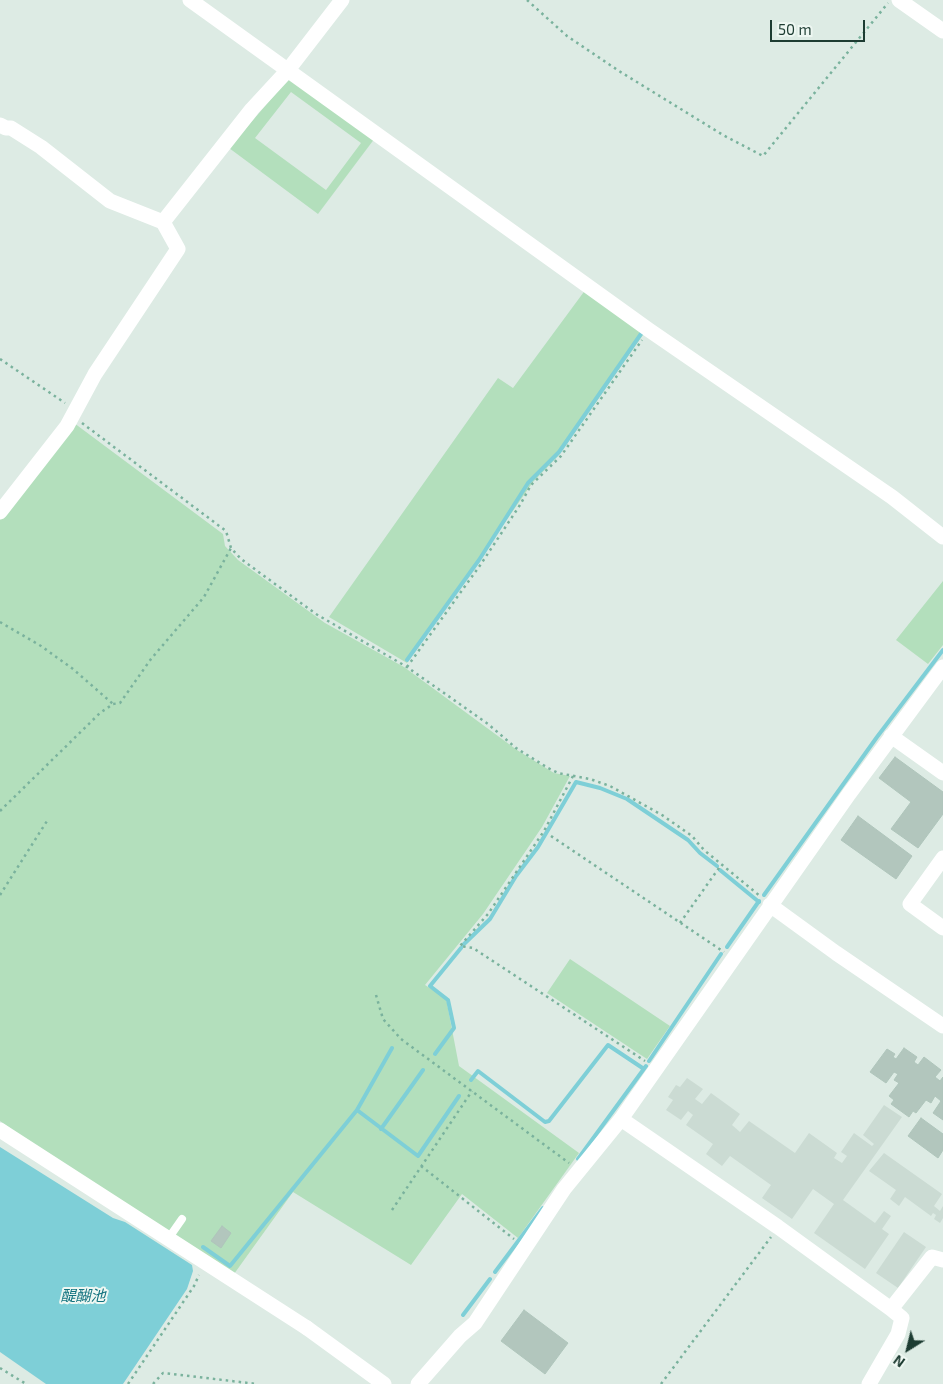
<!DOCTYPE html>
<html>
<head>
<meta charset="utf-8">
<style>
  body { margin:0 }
  #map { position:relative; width:943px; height:1384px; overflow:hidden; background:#ddebe4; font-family:"Exo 2",sans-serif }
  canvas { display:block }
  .north { position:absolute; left:883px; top:1324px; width:50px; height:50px; -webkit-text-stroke:4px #eef7f2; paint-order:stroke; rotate:216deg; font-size:14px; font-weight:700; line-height:20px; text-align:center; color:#1d3c32 }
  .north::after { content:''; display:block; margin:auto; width:18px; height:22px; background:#1d3c32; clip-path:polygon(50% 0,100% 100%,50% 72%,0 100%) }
  .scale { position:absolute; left:770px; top:20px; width:95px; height:22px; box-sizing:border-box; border:2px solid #1d3c32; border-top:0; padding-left:6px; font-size:15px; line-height:18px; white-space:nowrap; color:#1d3c32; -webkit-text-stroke:4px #eef7f2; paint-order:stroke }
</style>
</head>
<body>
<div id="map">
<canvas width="943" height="1384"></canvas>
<div class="north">N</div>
<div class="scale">50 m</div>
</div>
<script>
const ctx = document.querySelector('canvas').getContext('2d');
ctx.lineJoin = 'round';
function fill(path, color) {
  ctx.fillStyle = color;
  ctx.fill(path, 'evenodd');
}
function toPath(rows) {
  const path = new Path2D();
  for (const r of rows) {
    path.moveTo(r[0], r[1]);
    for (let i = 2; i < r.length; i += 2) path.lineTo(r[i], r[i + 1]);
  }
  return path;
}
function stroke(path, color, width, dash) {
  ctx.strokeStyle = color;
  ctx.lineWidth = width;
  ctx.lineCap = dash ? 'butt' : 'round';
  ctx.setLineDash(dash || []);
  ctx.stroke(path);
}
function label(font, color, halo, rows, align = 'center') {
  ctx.font = font + ' "Exo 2","Noto Sans JP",sans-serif';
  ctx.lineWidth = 4;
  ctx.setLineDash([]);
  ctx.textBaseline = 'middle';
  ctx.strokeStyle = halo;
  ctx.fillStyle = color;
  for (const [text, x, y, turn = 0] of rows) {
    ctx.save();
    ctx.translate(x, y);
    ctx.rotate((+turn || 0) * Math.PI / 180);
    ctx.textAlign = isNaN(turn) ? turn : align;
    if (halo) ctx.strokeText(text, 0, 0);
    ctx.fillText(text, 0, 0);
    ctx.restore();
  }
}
fill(toPath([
  [687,1078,703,1089,695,1099,702,1104,711,1093,740,1114,732,1125,740,1132,749,1121,795,1153,809,1133,837,1153,834,1158,842,1163,847,1156,841,1152,854,1133,872,1146,874,1144,863,1135,884,1105,902,1117,843,1200,875,1223,884,1211,891,1216,882,1229,889,1234,865,1269,814,1233,834,1204,813,1189,792,1219,762,1198,771,1185,730,1156,722,1166,706,1154,713,1144,686,1125,693,1115,688,1111,681,1120,666,1110,673,1100,668,1097,676,1085,680,1087],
  [884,1153,942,1194,934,1206,940,1211,943,1206,943,1218,940,1223,934,1219,936,1215,933,1213,931,1216,905,1197,899,1206,890,1199,896,1190,869,1171],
  [904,1232,926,1247,898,1288,876,1273]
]), '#cbdbd3');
fill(toPath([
  [290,77,375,138,318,214,229,148],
  [291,92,361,143,326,190,255,138],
  [586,289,645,332,559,455,533,482,407,663,329,617,498,378,513,388],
  [74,423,223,534,225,546,238,560,325,623,404,667,517,750,554,773,570,776,542,827,483,914,425,985,446,998,459,1066,579,1153,518,1238,462,1194,411,1265,293,1192,234,1274,31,1143,0,1121,0,519],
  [943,581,943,645,928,664,896,640],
  [570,959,670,1026,647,1059,547,993]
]), '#b3dfbc');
fill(toPath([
  [0,1147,113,1218,125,1222,192,1265,193,1271,187,1289,123,1384,46,1384,0,1352]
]), '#7ecfd7');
stroke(toPath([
  [407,660,479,560,528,483,559,452,643,331],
  [720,870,759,902],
  [764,895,877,737,943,650],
  [463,945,490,919,516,876,538,847,576,782,600,788,627,799,688,840,700,853,717,866],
  [727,947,759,901],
  [435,1054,454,1028,448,1000,430,986,461,948],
  [649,1061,721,954],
  [471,1080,478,1071,545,1122,549,1121,608,1045,644,1069],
  [357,1110,392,1048],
  [381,1129,423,1070],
  [578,1159,646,1066],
  [203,1247,230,1266,357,1110,418,1156,459,1096],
  [495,1272,543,1208],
  [463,1315,490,1279]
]), '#7ecfd7', 4);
const building = toPath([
  [895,757,943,792,943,814,918,848,891,829,911,802,879,778,895,757],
  [858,816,912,856,896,879,841,840,858,816],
  [904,1048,917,1057,914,1062,918,1065,924,1057,941,1070,935,1077,940,1081,943,1077,943,1120,933,1113,941,1101,935,1096,931,1103,926,1100,916,1113,913,1111,909,1117,891,1104,894,1100,889,1096,899,1083,894,1080,898,1074,894,1072,886,1083,870,1072,887,1049,895,1054,893,1057,896,1059,904,1048],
  [921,1118,943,1134,943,1150,938,1158,908,1136,921,1118],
  [222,1226,231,1233,221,1248,211,1241,222,1226],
  [524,1310,568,1343,545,1374,501,1341,524,1310]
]);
fill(building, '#b2c6bd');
stroke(building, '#afc5bb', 1);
stroke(toPath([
  [527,0,567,36,619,71,723,135,763,156,888,3],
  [0,359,65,403],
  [82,423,226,531,231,548,241,559,316,614,407,667,488,724,516,748,548,768,558,773,590,779,610,786,662,815,692,836,704,850,760,896],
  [0,622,41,646,73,669,113,704],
  [407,667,481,564,520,505,531,485,561,456,642,340],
  [573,776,544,831,488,914,460,946,473,948,645,1061],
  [0,811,100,713,113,704,120,703,151,659,204,597,231,548],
  [551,836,724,952],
  [0,895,47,821],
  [680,923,721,865],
  [376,995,383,1019,401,1039,569,1163],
  [421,1166,514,1239],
  [392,1210,472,1091],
  [0,1368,26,1384],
  [128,1384,194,1286,199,1275],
  [153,1384,163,1373,257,1384],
  [661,1384,771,1237]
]), '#7ab29d', 2.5, [2.5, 4]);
stroke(toPath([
  [168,1239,182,1219]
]), '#fff', 8);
stroke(toPath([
  [190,0,649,330,892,497,943,537],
  [0,125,6,128,11,128,41,147,110,201,163,222,178,249,95,374,67,426,0,512],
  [163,222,252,109,288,70,342,0],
  [891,736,943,773],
  [943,858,910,904,943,928],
  [770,905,836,953,943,1026],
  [621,1119,778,1227,891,1309,932,1257,943,1260],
  [0,1130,307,1328],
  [418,1384,460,1336,475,1323,564,1189,621,1119,849,794,943,667],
  [869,1384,898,1334,902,1318,891,1309]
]), '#fff', 15);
stroke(toPath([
  [899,0,943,31],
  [307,1328,384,1384]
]), '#fff', 15);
label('italic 15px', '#11727e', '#eef7f2', [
  ["醍醐池",83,1296]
]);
</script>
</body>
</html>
